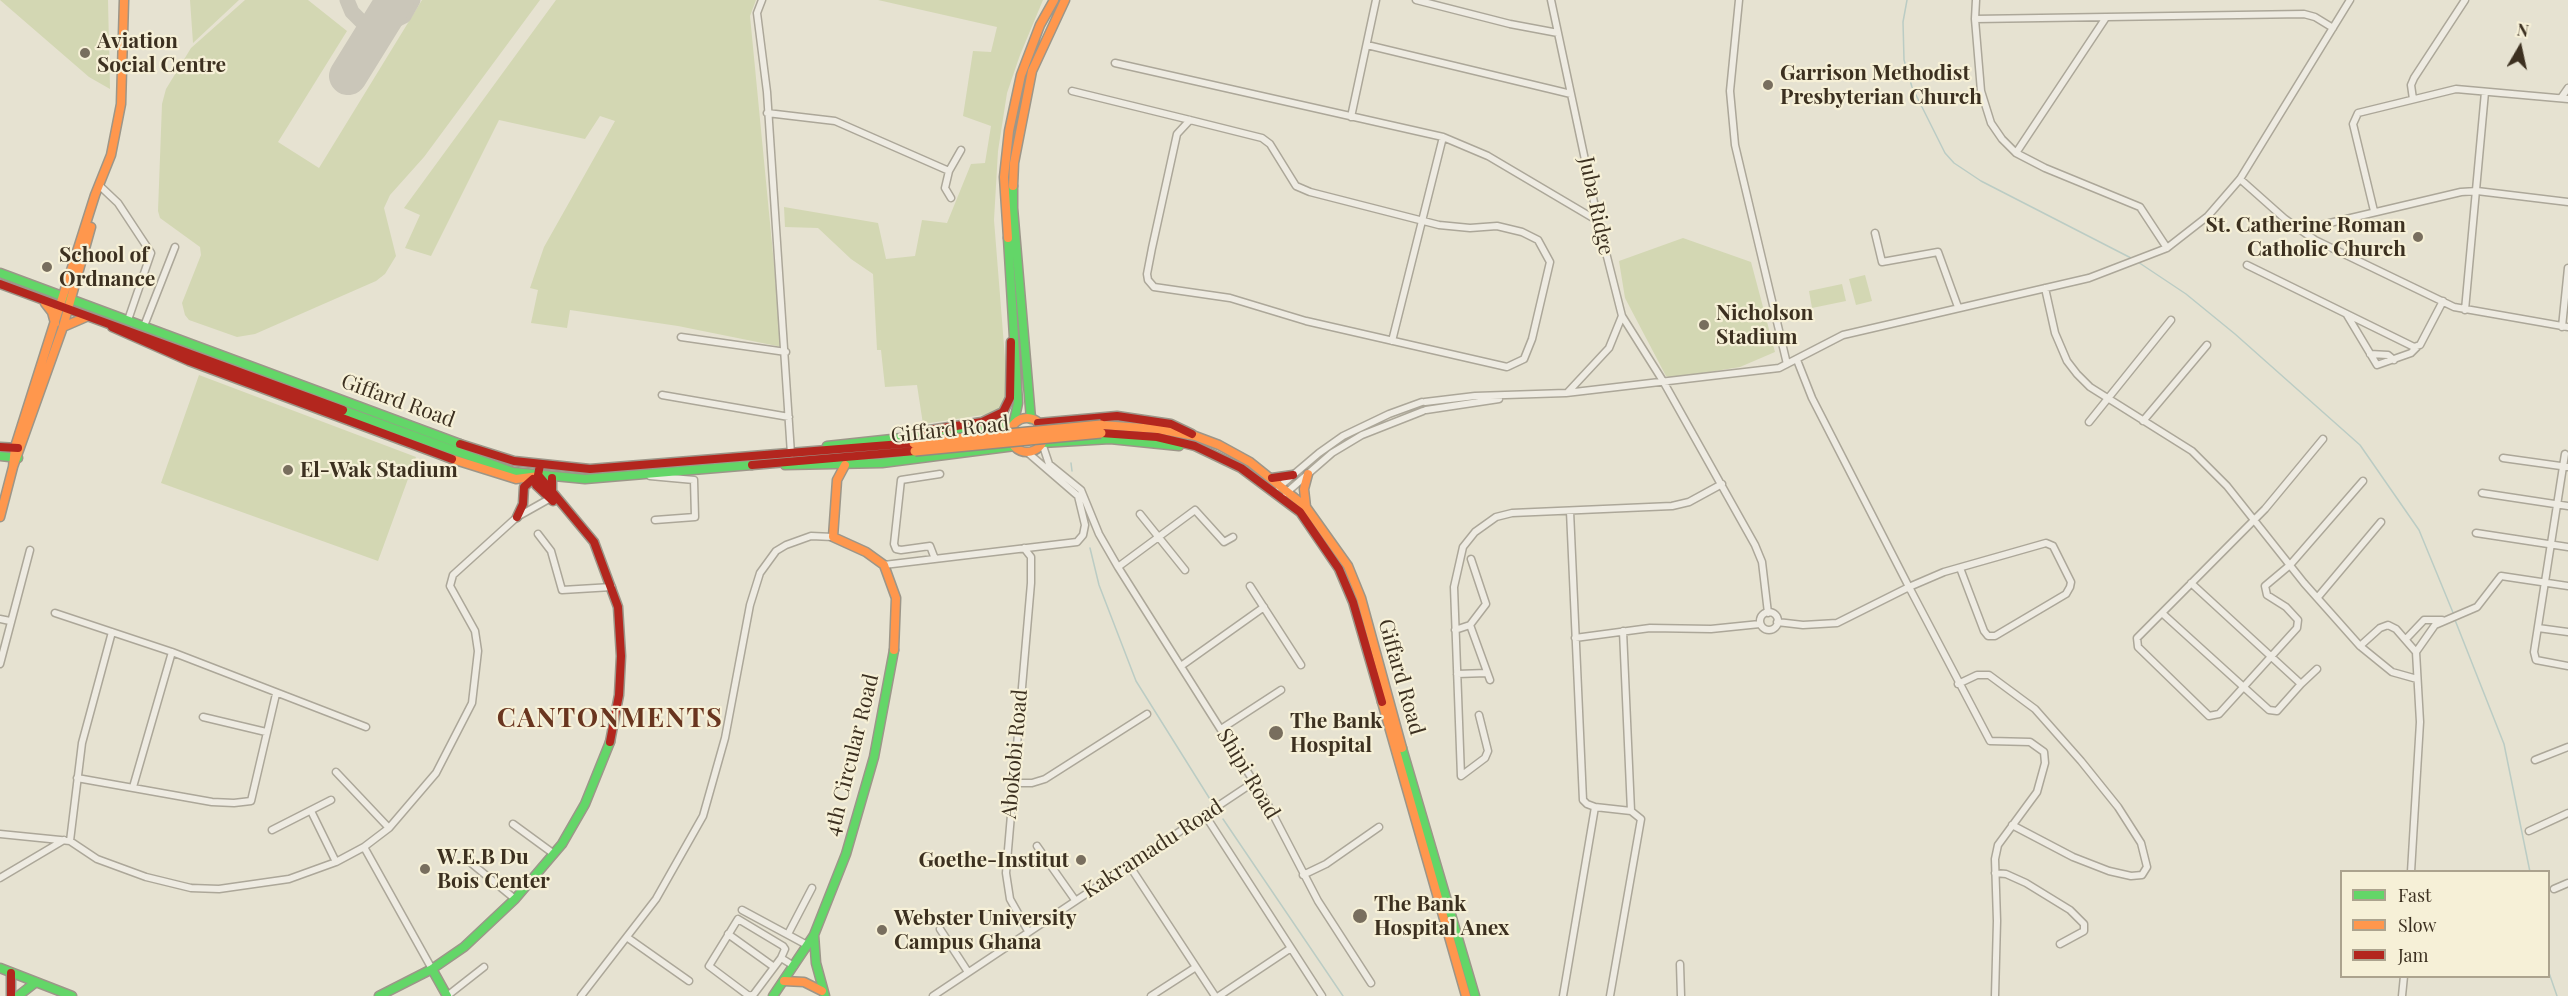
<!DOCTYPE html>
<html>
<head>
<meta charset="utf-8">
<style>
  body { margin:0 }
  #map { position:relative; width:2568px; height:996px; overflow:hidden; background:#e6e2d1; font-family:"Playfair Display",serif }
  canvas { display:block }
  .legend { position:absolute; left:2340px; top:870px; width:210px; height:108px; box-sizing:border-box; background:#f6f0d7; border:2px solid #aca38e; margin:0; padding:8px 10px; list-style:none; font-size:18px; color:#3c3020 }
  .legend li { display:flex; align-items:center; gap:12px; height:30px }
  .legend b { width:30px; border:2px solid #aca38e }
  .north { position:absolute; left:2490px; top:18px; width:60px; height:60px; -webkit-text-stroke:4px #f6f0d7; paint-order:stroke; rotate:9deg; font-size:16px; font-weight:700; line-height:24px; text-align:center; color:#3c3020 }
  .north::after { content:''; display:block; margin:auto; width:21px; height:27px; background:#3c3020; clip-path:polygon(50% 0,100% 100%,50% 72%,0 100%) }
</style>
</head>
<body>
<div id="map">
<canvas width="2568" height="996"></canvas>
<ul class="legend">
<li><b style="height:8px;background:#63d668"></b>Fast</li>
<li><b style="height:8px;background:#ff974d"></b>Slow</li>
<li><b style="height:8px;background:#b3261e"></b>Jam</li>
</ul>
<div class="north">N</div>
</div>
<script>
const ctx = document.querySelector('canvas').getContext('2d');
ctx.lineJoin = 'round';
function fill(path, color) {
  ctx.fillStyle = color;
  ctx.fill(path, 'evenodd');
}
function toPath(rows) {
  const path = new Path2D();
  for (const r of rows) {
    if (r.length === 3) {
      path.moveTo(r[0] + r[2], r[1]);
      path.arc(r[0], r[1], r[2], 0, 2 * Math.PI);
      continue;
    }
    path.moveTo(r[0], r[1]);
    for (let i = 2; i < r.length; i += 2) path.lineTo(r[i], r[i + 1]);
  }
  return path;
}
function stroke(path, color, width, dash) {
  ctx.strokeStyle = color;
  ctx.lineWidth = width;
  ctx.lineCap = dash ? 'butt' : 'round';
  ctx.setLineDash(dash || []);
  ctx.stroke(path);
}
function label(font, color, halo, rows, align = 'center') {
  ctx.font = font + ' "Playfair Display",serif';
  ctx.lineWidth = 4.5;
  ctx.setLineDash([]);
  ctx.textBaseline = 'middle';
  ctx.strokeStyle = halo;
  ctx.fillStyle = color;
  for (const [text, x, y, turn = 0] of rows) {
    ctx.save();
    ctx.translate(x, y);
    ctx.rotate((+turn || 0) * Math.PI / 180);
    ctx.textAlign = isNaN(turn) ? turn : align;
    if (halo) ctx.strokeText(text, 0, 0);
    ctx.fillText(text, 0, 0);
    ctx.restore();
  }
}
fill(toPath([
  [0,0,108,0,110,89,89,77],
  [190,0,239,0,193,43],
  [245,0,308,0,347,31,278,142,319,168,422,0,540,0,424,157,390,195,384,208,396,256,385,274,376,281,255,334,237,337,189,320,185,315,182,303,201,255,200,247,160,218,158,211,162,104,166,89,191,48],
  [556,0,756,0,750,16,782,347,678,326,570,310,567,328,531,323,538,290,530,288,544,247,615,121,600,116,585,139,499,120,431,256,405,248,420,215,404,208],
  [878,0,1043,0,1020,55,1007,93,998,151,994,220,1008,396,1002,409,996,413,923,424,917,385,885,387,881,350,877,350,873,274,851,259,818,228,785,227,784,207,878,223,886,259,915,256,922,220,947,223,971,164,985,163,991,126,963,116,973,51,991,52,997,27],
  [1683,238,1751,262,1775,352,1740,367,1672,378,1666,376,1625,298,1619,261],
  [1865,275,1872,301,1856,305,1849,279],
  [1842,284,1846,301,1812,308,1809,291],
  [199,375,416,457,378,561,161,483]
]), '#d3d7b3');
stroke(toPath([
  [1907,0,1903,22,1904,60,1912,87,1945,153,1954,163,1981,181,2131,258],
  [2138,262,2186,294,2235,334,2360,445,2419,530,2454,615],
  [1071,463,1072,471],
  [1090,548,1099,585,1136,681,1213,804],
  [2455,620,2504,744,2530,872],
  [1223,819,1343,996],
  [2548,970,2557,996]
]), '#bbccc4', 1.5);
stroke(toPath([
  [347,0,352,12,362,22,384,26,404,16,413,0]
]), '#cac6b9', 15);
stroke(toPath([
  [348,76,395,0]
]), '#cac6b9', 38);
const street = toPath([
  [762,0,757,13,767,92,791,454],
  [1416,0,1510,24,1558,33],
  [1551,0,1598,221,1622,316,1609,348,1568,392],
  [1739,0,1730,91,1735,145,1787,364],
  [1976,0,1975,19,1981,91,1991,123,2002,139,2016,153,2045,168,2140,207,2167,248],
  [1975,19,2304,14,2315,17,2333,28],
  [1367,45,1571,94],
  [1115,63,1443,137,1488,156,1598,221],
  [1072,91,1190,120,1262,138,1270,144,1296,186,1310,192,1439,225,1470,228,1497,226,1522,232,1538,240,1550,262,1532,339,1524,359,1507,367,1306,321,1230,298,1154,287,1148,280,1147,274,1152,248,1177,134,1190,120],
  [2561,98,2568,88],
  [2413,99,2411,85,2414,78,2465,0],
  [767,113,835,121,949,171,961,150],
  [1351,117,1376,0],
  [2016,153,2105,19],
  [949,171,945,188,951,198],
  [2240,179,2285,219,2315,240,2454,307,2568,327],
  [100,186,118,203,151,253,128,320],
  [2374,211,2353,124,2358,113,2456,89,2568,99],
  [2300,230,2461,192,2477,191,2568,202],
  [1875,233,1882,262,1938,252,1958,307],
  [2247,265,2414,347,2420,345,2443,301],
  [2045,288,2055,333,2067,361,2077,374,2090,387,2192,451,2227,486,2304,583,2360,646,2392,672,2417,679],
  [2465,310,2485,92],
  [2347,315,2377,365,2411,353,2417,347],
  [1622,316,1663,381,1755,545,1762,562,1768,613],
  [144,326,175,247],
  [2562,327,2568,268],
  [681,337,786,352],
  [1392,341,1443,137],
  [2370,354,2388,355,2394,360],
  [1797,360,1812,398,1909,587,1944,572,2046,543,2053,546,2071,582,2070,587,2066,594,1995,636,1988,636,1984,631,1960,568],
  [662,395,789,417],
  [1425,402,1475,396,1566,393,1779,368,1843,335,2089,278,2167,248,2208,216,2240,179,2350,0],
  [1426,410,1499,399],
  [2143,421,2207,345],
  [2089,422,2171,320],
  [2323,439,2265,509,2137,638,2138,647,2209,716,2219,714,2297,628,2298,620,2286,607,2267,595,2265,586,2290,565,2363,481],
  [1042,443,1049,464,1081,490,1099,534,1118,567],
  [2565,454,2534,652,2536,660,2568,666],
  [2503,458,2568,467],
  [650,476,694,480],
  [1279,487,1319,453,1343,436,1389,414,1422,402],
  [1286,493,1332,453,1362,435,1423,411],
  [2482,493,2568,506],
  [1570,511,1583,800,1587,804,1595,807,1631,811,1641,819,1610,996],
  [1140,514,1185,570],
  [655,520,695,517,694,480],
  [2476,533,2568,547],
  [538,534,551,551,562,590,612,587],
  [1233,537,1224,542,1195,510,1118,567,1266,801,1318,901,1371,983],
  [1024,548,1031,557,1031,583,1006,873,1010,899,1028,931],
  [935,559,930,546,901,550,896,549,894,544,901,480,940,474],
  [884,565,1077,542,1083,535,1085,525,1078,496,1027,452],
  [2191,583,2301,684,2317,669],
  [1250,586,1301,665],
  [2318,597,2381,522],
  [1769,621,9],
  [55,613,172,652,366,727],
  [2162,613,2269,710,2277,711,2301,684],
  [0,619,10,621],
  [1777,622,1803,625,1837,623,1909,587,1990,741,2030,742,2044,752,2045,763,2037,792,1998,845,1995,859,1997,921,1995,996],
  [1470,625,1490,680],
  [2538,628,2568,632],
  [1455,630,1470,625,1486,604,1471,559],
  [1623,631,1631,811],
  [1575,638,1650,628,1711,629,1760,624],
  [2406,639,2424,620,2442,620],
  [2360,646,2380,628,2388,625,2396,629,2416,652,2420,722,2411,872],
  [2416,652,2435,625,2477,607,2501,576,2568,586],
  [0,664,30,550],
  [1181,666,1264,607],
  [1457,674,1487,673],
  [1958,684,1977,675,1989,675,2035,709,2081,761,2118,807,2141,843,2147,867,2142,875,2131,876,2109,871,2073,857,2012,825],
  [1479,715,1488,751,1485,758,1461,776,1454,587,1463,547,1475,532,1496,517,1512,513,1672,506,1689,502,1722,484],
  [203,717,266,732],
  [1221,729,1281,690],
  [2535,760,2568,747],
  [336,772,389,828],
  [77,778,212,802,234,803,251,801,276,694],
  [1013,783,1032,783,1045,779,1147,714],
  [133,787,172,652],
  [311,811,336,862],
  [1205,815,1322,996],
  [513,824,554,854],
  [272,830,331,800],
  [2529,831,2568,813],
  [0,834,70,841,97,859,146,877,191,888,219,889,289,879,336,862,364,847,389,828,436,773,472,703,478,651,475,631,450,586,453,575,517,517,549,499],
  [70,841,82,743,112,632],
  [1037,846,1075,900],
  [364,847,432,969],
  [471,863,515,899],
  [1129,865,1215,996],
  [1995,873,2006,874,2026,883,2070,910,2084,924,2084,931,2060,944],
  [1303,875,1326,864,1379,827],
  [0,878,64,840],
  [2554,889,2568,883],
  [742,910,807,945],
  [940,929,968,972],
  [728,934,774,967],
  [788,934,812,888],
  [628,938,689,981],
  [781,958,785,949,783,946,738,919,709,966,749,996,754,994,781,958,794,966],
  [1680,964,1681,996],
  [447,996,484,967],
  [581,996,656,899,703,816,725,738,750,605,760,573,776,551,786,545,811,536,833,537],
  [933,996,1254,782],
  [1151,996,1196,967],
  [1219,996,1291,948],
  [1563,996,1595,807],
  [2402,996,2404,976]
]);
const fast = toPath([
  [1013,186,1013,208,1031,419],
  [0,273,460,444],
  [343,410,513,472,585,479,752,465],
  [1042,443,1110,439,1179,446],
  [827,446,1013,426,1018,403,1008,238],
  [0,456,18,458],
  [785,465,882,463,1015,446],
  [1402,748,1475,996],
  [814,935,816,963,825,996],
  [0,968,72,996],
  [432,969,447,996],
  [18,996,36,982],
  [379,996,432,969,464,947,515,899,562,844,585,804,610,742],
  [773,996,814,935,846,854,874,757,894,650]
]);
const slow = toPath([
  [1013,186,1014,163,1032,71,1065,0],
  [1008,238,1004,177,1009,131,1021,75,1040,25,1054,0],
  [45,303,52,312,55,323],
  [63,327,86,317],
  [1027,435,17],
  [1101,425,1157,429,1195,436,1219,445,1250,462,1306,507,1348,566,1361,598,1402,748],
  [452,459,516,479,539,476],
  [845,465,837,480,833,537,866,552,884,565,896,598,894,650],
  [13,467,15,447,95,195,111,155,121,104,124,0],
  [1306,507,1304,489,1308,474],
  [0,517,13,467,63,327,91,227],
  [1382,702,1466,996],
  [784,981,804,982,822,991]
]);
const jam = toPath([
  [0,284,343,410],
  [112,327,189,361,452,459],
  [1038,423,1117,416,1171,424,1192,434],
  [923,431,982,422,1003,412,1010,398,1011,342],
  [1101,433,1157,437,1195,446,1241,468,1300,512,1339,569,1353,602,1382,702],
  [460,444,514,461,590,469,914,443],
  [0,447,18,448],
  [540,465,536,485,553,501],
  [752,465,915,451],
  [539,476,594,542,618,607,621,656,619,695,610,742],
  [552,478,552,494],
  [1272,478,1293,475],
  [517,517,523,504,524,487,533,479],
  [11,973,11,996]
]);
stroke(street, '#aca799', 9);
stroke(fast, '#9c9689', 11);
stroke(slow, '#9c9689', 11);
stroke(jam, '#9c9689', 11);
stroke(street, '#eeebe2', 6);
stroke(fast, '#63d668', 8);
stroke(slow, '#ff974d', 8);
stroke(jam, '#b3261e', 8);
const slowBridge = toPath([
  [914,443,1101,425],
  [915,451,1101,433]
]);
stroke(slowBridge, '#918c80', 12, []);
stroke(slowBridge, '#ff974d', 9);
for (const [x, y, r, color] of [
  [85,53,6,"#786e5e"],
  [1768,85,6,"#786e5e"],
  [2418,237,6,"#786e5e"],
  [47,267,6,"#786e5e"],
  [1704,325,6,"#786e5e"],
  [288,470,6,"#786e5e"],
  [1276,733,8,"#786e5e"],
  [1081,860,6,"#786e5e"],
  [425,869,6,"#786e5e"],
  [1360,916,8,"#786e5e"],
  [882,930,6,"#786e5e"]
]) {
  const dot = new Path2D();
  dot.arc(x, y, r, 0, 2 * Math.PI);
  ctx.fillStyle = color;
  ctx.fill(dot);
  stroke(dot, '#f6f0d7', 2);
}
label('bold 21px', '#3c3020', '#f6f0d7', [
  ["Aviation",97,41],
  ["Social Centre",97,65],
  ["Garrison Methodist",1780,73],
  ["Presbyterian Church",1780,97],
  ["St. Catherine Roman",2406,225,"right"],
  ["Catholic Church",2406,249,"right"],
  ["School of",59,255],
  ["Ordnance",59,279],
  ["Nicholson",1716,313],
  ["Stadium",1716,337],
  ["El-Wak Stadium",300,470],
  ["The Bank",1290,721],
  ["Hospital",1290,745],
  ["W.E.B Du",437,857],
  ["Bois Center",437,881],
  ["Goethe-Institut",1069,860,"right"],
  ["The Bank",1374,904],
  ["Hospital Anex",1374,928],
  ["Webster University",894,918],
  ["Campus Ghana",894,942]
], 'left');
label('21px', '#3c3020', '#f6f0d7', [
  ["Juba Ridge",1596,206,78],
  ["Giffard Road",398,401,20],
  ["Giffard Road",950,430,-6],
  ["Giffard Road",1401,677,74],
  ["Abokobi Road",1015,754,-85],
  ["4th Circular Road",852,755,-76],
  ["Shipi Road",1248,774,59],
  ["Kakramadu Road",1153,849,-33]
]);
ctx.letterSpacing = '1.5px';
label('bold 27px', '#69351f', '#f6f0d7', [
  ["CANTONMENTS",610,719]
]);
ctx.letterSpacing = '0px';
</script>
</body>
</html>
